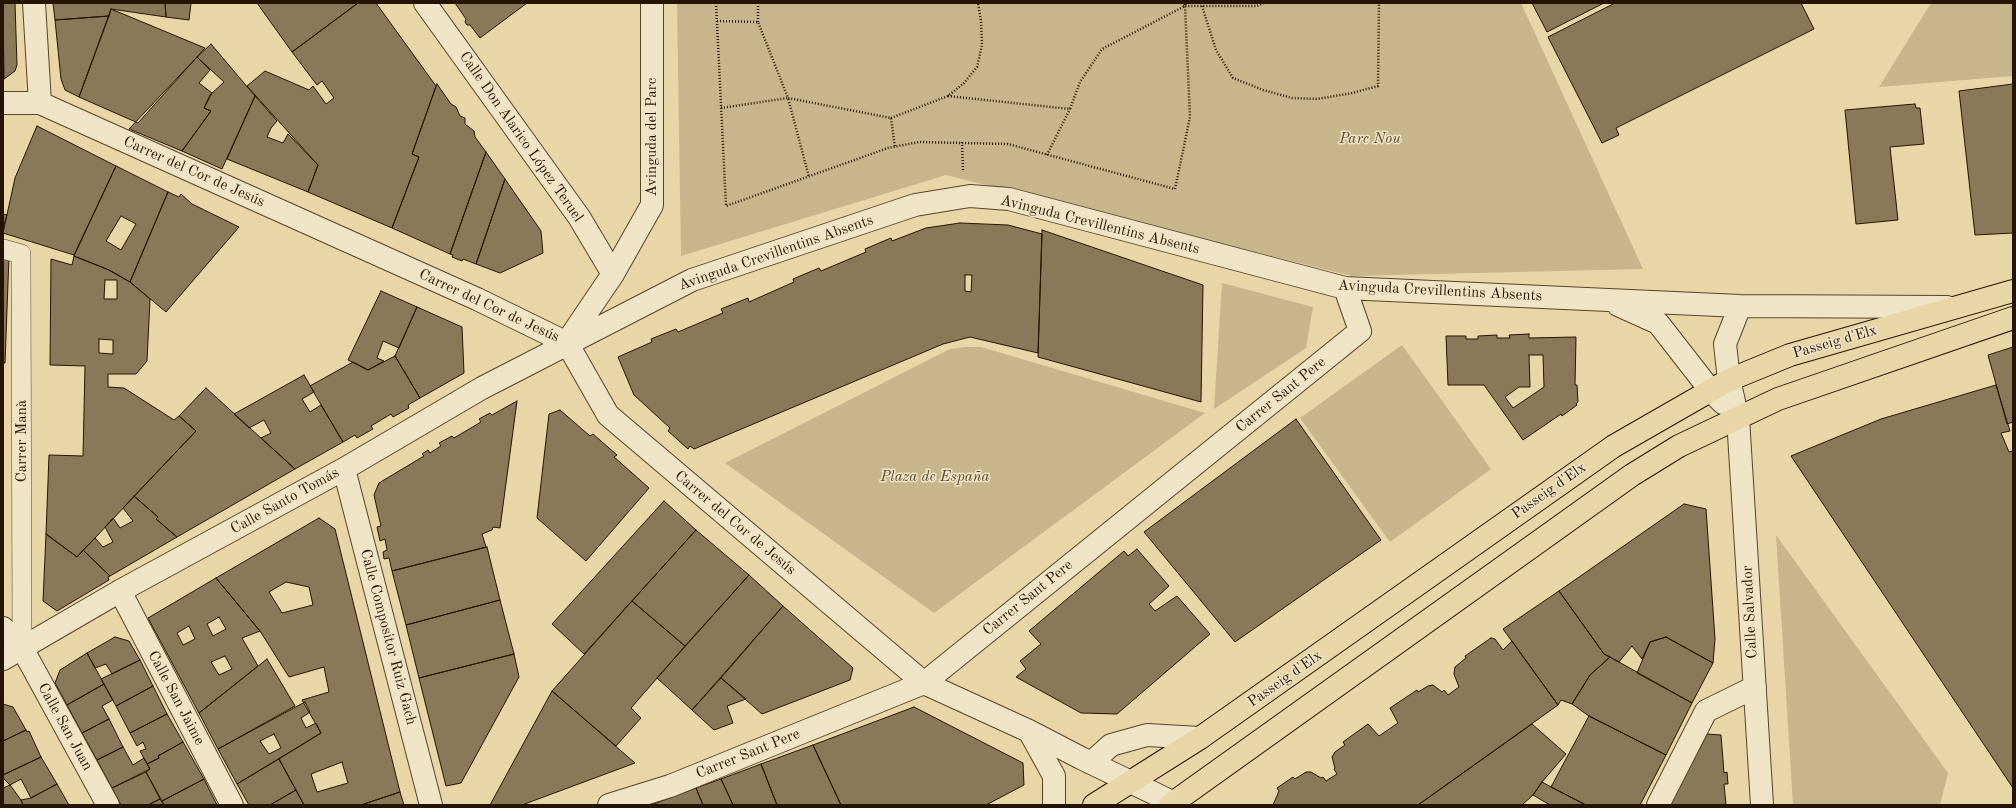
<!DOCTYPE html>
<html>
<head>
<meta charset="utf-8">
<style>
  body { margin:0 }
  #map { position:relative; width:2016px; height:808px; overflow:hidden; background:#e8d6a7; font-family:"Old Standard TT",serif }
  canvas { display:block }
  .frame { position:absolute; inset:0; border:4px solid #251404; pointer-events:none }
</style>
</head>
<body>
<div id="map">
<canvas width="2016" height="808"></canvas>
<div class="frame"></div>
</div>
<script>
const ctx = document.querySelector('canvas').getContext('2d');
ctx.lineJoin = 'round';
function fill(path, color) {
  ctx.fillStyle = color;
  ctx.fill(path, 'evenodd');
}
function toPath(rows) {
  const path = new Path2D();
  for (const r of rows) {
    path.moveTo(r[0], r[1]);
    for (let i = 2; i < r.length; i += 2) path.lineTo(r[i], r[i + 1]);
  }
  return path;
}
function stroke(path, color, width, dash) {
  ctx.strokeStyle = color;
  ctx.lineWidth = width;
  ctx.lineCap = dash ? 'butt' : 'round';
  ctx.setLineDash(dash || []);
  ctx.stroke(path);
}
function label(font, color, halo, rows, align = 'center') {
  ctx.font = font + ' "Old Standard TT",serif';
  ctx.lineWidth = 3;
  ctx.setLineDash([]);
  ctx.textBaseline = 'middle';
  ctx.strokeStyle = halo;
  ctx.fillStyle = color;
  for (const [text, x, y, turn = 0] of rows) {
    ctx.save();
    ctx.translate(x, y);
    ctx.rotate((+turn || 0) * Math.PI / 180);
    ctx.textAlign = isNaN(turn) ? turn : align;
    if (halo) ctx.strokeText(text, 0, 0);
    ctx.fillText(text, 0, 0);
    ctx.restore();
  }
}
fill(toPath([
  [677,3,1521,3,1643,269,1352,276,946,175,681,256],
  [1931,3,2013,3,2013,76,1879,87],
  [1222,283,1313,307,1306,348,1214,409],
  [1402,345,1491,469,1390,542,1300,418],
  [965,347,981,347,1205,413,934,613,725,463,950,349],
  [1776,535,1948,773,1940,805,1793,805]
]), '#c7b58b');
const building = toPath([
  [3,3,15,3,17,65,15,71,4,79,3,3],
  [53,3,165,3,166,17,111,9,109,16,55,20,53,3],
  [165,3,191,3,189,20,166,17,165,3],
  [257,3,358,3,292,52,257,3],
  [358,3,376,3,436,86,412,154,419,157,392,228,308,192,318,165,247,86,265,71,309,90,313,86,326,104,334,98,322,81,317,85,292,52,358,3],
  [455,3,527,3,480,38,470,25,467,25,465,22,466,19,455,3],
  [1532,3,1604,3,1547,32,1532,3],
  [1615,3,1801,3,1814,29,1616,128,1619,135,1602,143,1548,37,1615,3],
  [111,9,205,48,138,123,79,97,111,9],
  [109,16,79,97,65,90,61,79,55,20,109,16],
  [211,44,255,96,222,169,182,151,211,111,204,108,210,95,224,82,197,57,211,44],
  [197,57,210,70,199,83,212,93,204,108,211,111,182,151,129,129,197,57],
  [437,84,451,104,456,107,460,116,465,118,465,124,474,131,475,137,486,152,450,254,392,228,419,157,412,154,437,84],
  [2013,84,2013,233,1975,235,1959,91,2013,84],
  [255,96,277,121,271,128,267,137,283,143,288,134,318,165,308,192,227,159,255,96],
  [1915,104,1916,108,1920,108,1924,144,1890,147,1898,220,1856,224,1845,110,1915,104],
  [37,126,116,166,74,255,3,233,15,178,37,126],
  [486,152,505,179,476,264,463,259,462,261,452,257,453,255,450,254,486,152],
  [116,166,168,192,130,282,109,270,74,256,116,166],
  [121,216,136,224,121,250,106,241,121,216],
  [505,179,541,231,543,253,500,273,476,264,505,179],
  [168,192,179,197,181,194,192,204,239,227,166,312,130,282,168,192],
  [3,214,7,215,3,228,3,214],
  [960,223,1008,225,1042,234,1038,353,970,337,943,344,694,449,690,446,688,449,668,431,670,428,634,395,618,357,652,342,651,339,676,329,678,332,723,313,721,309,748,298,749,302,794,282,793,279,819,268,821,271,866,252,865,249,891,238,892,241,926,228,960,223],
  [965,275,972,275,971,292,965,291,965,275],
  [1042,230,1203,285,1201,402,1038,357,1042,230],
  [3,254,9,256,5,363,3,363,3,254],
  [74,256,109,270,130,282,150,299,147,361,136,374,108,374,108,387,124,388,174,420,179,416,196,431,77,557,46,534,49,455,83,456,85,366,50,365,51,259,72,265,74,256],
  [105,280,117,280,117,299,104,299,105,280],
  [99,339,113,340,113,354,99,353,99,339],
  [381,291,417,307,399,348,383,341,377,358,384,361,368,370,348,360,381,291],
  [417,307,462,327,464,373,420,398,395,356,417,307],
  [1529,334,1529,338,1576,337,1575,385,1577,385,1578,402,1576,404,1577,405,1562,416,1561,414,1523,440,1484,385,1448,385,1446,336,1466,336,1466,339,1478,339,1478,336,1497,335,1497,338,1510,338,1509,335,1529,334],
  [1529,355,1543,355,1544,387,1513,408,1505,397,1519,387,1530,387,1529,355],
  [2013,347,2013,422,2007,424,1988,355,2013,347],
  [395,356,420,398,408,405,409,408,393,417,391,414,371,426,373,429,357,438,355,435,343,442,310,386,353,362,368,370,395,356],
  [304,375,314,392,302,399,310,412,321,405,343,442,295,469,261,438,271,433,264,420,249,428,234,414,304,375],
  [1996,385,2010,431,2001,433,2009,452,2013,451,2013,788,1791,456,1881,419,1996,385],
  [206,388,295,469,177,537,156,519,158,517,134,496,196,431,179,416,206,388],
  [517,401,500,528,493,527,492,530,482,534,486,547,392,571,389,558,384,559,383,552,387,550,385,539,380,541,377,527,381,526,374,495,379,483,424,456,422,454,428,450,430,453,441,446,439,443,452,436,454,438,481,422,479,419,490,413,492,415,517,401],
  [560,410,590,436,593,434,617,455,614,457,649,488,586,561,537,518,549,414,560,410],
  [1296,419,1381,540,1235,642,1144,532,1296,419],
  [134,496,158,517,156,519,177,537,110,576,83,550,95,538,103,547,113,542,105,527,113,518,120,528,133,521,123,508,134,496],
  [664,501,696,530,584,654,552,624,664,501],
  [1684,504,1706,509,1715,639,1713,663,1666,637,1650,642,1642,659,1632,646,1619,662,1604,654,1559,591,1684,504],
  [319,518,335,529,400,792,361,805,304,805,279,759,321,733,302,700,329,692,324,667,289,677,260,631,216,578,319,518],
  [286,582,309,587,313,605,282,613,269,592,286,582],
  [342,762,348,783,317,792,311,774,342,762],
  [696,530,749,575,685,646,632,601,696,530],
  [46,534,77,557,83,550,110,576,108,577,109,580,57,611,43,601,46,534],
  [487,547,500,600,406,625,392,571,487,547],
  [1137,549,1169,586,1149,604,1155,611,1177,596,1210,634,1117,714,1081,713,1016,677,1026,669,1020,661,1041,644,1029,631,1124,551,1128,556,1137,549],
  [749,575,783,606,692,710,657,678,749,575],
  [216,578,260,631,242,638,258,666,199,713,148,618,216,578],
  [219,617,226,629,213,636,207,624,219,617],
  [189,626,195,639,183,645,177,633,189,626],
  [225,656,232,669,219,675,211,662,225,656],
  [1559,591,1604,654,1610,657,1590,675,1572,704,1561,700,1558,705,1503,629,1559,591],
  [500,600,514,654,419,678,406,625,500,600],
  [632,601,685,646,631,708,641,718,616,746,552,691,632,601],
  [783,606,853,668,850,680,762,714,721,678,783,606],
  [115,637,129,641,140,660,112,674,106,664,95,668,87,653,115,637],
  [1666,637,1713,663,1692,703,1637,673,1650,642,1666,637],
  [1491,638,1495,639,1503,650,1512,641,1558,705,1418,805,1273,805,1279,791,1277,788,1293,777,1295,779,1306,772,1311,772,1321,778,1323,777,1326,781,1337,774,1334,769,1335,768,1332,757,1335,752,1345,745,1343,742,1368,724,1379,736,1398,723,1390,708,1417,690,1418,692,1428,686,1433,685,1442,692,1444,690,1448,695,1459,687,1454,674,1455,667,1466,658,1465,656,1491,638],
  [87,653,104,684,67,705,55,683,60,670,87,653],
  [514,654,519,677,461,783,446,786,419,678,514,654],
  [1610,657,1692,703,1666,755,1589,716,1572,704,1590,675,1610,657],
  [267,659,295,706,218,749,199,713,267,659],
  [140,660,153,686,116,706,101,679,140,660],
  [721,678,746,699,727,706,733,723,714,730,692,710,721,678],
  [104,684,113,700,102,706,109,719,82,733,67,705,104,684],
  [153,686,167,714,130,733,116,706,153,686],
  [552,691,635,763,522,805,490,805,552,691],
  [305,702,310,712,301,718,306,728,316,723,321,733,237,784,218,749,305,702],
  [274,734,281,748,269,754,260,741,274,734],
  [3,704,13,707,26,730,3,741,3,704],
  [914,707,1023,763,1024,785,986,805,841,805,813,745,914,707],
  [167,714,183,742,158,756,159,758,147,764,140,751,146,749,143,742,137,746,130,733,167,714],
  [1589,716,1666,755,1640,805,1586,805,1551,787,1589,716],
  [109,719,123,747,97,760,82,733,109,719],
  [1532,724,1566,754,1542,782,1533,795,1522,805,1418,805,1532,724],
  [26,730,27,732,29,731,41,757,3,775,3,741,26,730],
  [1707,734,1721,735,1724,773,1727,772,1728,784,1724,784,1726,805,1668,805,1697,749,1699,750,1707,734],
  [183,742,204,779,162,801,146,772,150,769,147,764,159,758,158,756,183,742],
  [813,745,841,805,777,805,761,764,813,745],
  [123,747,133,765,144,758,150,769,112,788,97,760,123,747],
  [41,757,57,784,31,798,21,779,10,785,3,778,3,775,41,757],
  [279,759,296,790,270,805,249,805,237,784,279,759],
  [761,764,777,805,733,805,721,779,761,764],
  [146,772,160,799,148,805,121,805,112,788,146,772],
  [204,779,217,805,164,805,162,801,204,779],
  [721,779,733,805,703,805,696,788,721,779],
  [1542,782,1551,787,1586,805,1550,805,1533,795,1542,782],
  [57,784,69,805,23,805,21,800,31,798,57,784],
  [10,785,21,800,23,805,3,805,3,788,10,785],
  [696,788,703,805,651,805,696,788],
  [296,790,304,805,270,805,296,790],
  [400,792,404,805,361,805,400,792],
  [160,799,164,805,148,805,160,799]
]);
fill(building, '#8a7959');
stroke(building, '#251404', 1);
const pedestrian = toPath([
  [3,249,21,254,22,648]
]);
const minor = toPath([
  [34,3,40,103],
  [425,3,579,217,613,274],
  [3,103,40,103,477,299,567,343,608,415,924,683,1029,731,1081,758,1174,803],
  [1618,305,1658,323,1711,391,1723,403],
  [1740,306,1725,344,1729,380,1738,418,1762,805],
  [567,342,613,274,652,205,652,3],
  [344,469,431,805],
  [120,591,232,805],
  [3,628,22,648,108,805],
  [3,659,120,591,344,469,482,388,692,280,915,205,970,196,1009,199,1345,288,1740,306,1947,307],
  [1029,731,1054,776,1054,805],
  [1091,763,1111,745,1147,735,1200,738],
  [609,805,670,786,924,683,1360,331,1345,288],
  [1658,805,1706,711,1755,687]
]);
const trunk = toPath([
  [1094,805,1200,738,1614,446,1729,380,1790,355,2013,291],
  [1170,805,1632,475,1679,446,1778,399,2013,318]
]);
stroke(pedestrian, '#56442d', 20);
stroke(minor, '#56442d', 24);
stroke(trunk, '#251404', 24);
stroke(toPath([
  [716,3,726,206,888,148,919,142,1008,144,1175,189,1190,117,1185,6,1186,3],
  [1181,3,1185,6],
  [1202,6,1216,50,1233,78,1263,90,1292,98,1317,99,1352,93,1378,86,1379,3],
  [717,21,758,22,788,98,891,118,895,148],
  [758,22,758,3],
  [948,96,1070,109,1080,82,1102,49,1185,6,1257,6,1264,3],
  [721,108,788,98,809,177],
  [891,118,948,96,964,83,977,67,982,45,981,21,978,3],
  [962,142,963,170],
  [1047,155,1070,109]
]), '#251404', 2.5, [1, 2]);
stroke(pedestrian, '#f0e4c6', 19);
stroke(minor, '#f0e4c6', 22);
stroke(trunk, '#e8d6a7', 22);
label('15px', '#251404', '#f0e4c6', [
  ["Calle Don Alarico López Teruel",521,137,55],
  ["Avinguda del Parc",652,137,-90],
  ["Carrer del Cor de Jesús",194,172,24],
  ["Avinguda Crevillentins Absents",1100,225,14],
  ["Avinguda Crevillentins Absents",776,253,-19],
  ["Avinguda Crevillentins Absents",1440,291,3],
  ["Carrer del Cor de Jesús",489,306,25],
  ["Passeig d'Elx",1835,342,-16],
  ["Carrer Sant Pere",1281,395,-39],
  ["Carrer Manà",22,441,-90],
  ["Passeig d'Elx",1549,491,-35],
  ["Calle Santo Tomás",285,501,-29],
  ["Carrer del Cor de Jesús",735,523,40],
  ["Carrer Sant Pere",1028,598,-39],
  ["Calle Salvador",1750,612,-93],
  ["Calle Compositor Ruiz Gach",388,637,75],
  ["Passeig d'Elx",1285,679,-35],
  ["Calle San Jaime",176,698,62],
  ["Calle San Juan",65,727,61],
  ["Carrer Sant Pere",748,754,-22]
]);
label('italic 15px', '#56442c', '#f0e4c6', [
  ["Parc Nou",1370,139],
  ["Plaza de España",935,477]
]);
</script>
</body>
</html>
